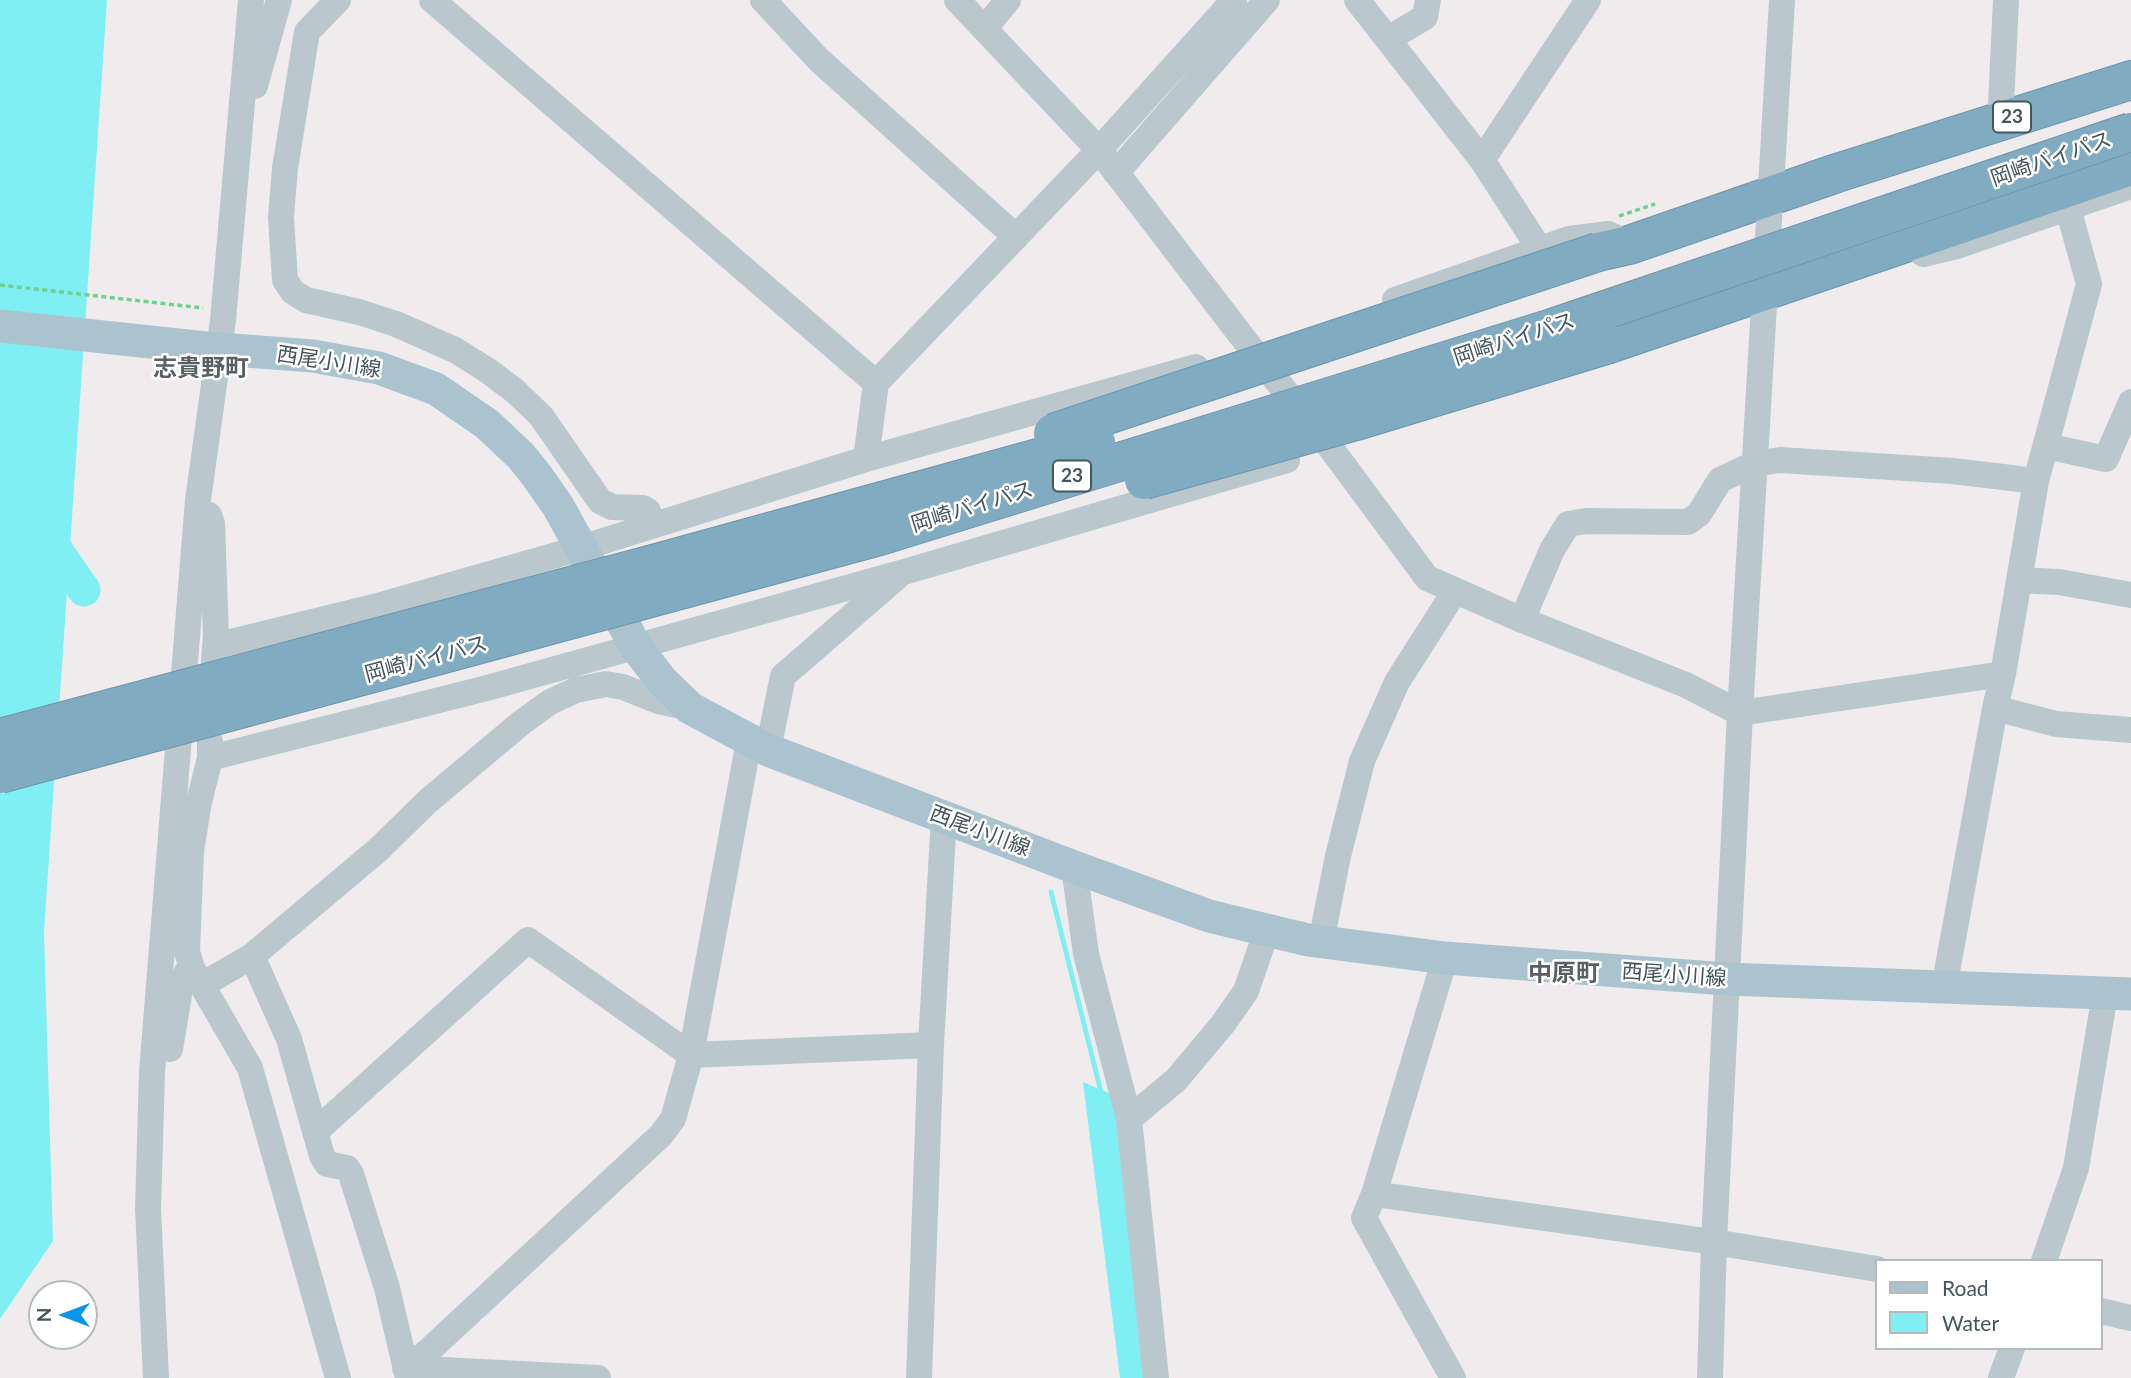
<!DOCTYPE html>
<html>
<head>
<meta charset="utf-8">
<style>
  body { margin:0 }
  #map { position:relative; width:2131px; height:1378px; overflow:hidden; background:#f0eced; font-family:Lato,sans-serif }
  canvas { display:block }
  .legend { position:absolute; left:1875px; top:1259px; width:228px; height:91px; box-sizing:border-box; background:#fff; border:2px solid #b4bbbe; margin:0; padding:9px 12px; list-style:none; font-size:21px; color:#44555c }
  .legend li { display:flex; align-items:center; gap:14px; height:35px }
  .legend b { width:35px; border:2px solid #b4bbbe }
  .north { position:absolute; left:28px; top:1280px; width:70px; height:70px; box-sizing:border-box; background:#fff; border:2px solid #b4bbbe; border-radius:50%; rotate:270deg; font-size:19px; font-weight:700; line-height:28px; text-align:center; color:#44555c }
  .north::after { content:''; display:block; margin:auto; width:24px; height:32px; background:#0a95ec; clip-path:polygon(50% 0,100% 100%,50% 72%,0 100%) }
</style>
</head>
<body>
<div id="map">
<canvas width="2131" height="1378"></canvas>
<ul class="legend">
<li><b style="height:9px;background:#aac3cf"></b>Road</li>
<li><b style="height:19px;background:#80eff3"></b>Water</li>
</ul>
<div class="north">N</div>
</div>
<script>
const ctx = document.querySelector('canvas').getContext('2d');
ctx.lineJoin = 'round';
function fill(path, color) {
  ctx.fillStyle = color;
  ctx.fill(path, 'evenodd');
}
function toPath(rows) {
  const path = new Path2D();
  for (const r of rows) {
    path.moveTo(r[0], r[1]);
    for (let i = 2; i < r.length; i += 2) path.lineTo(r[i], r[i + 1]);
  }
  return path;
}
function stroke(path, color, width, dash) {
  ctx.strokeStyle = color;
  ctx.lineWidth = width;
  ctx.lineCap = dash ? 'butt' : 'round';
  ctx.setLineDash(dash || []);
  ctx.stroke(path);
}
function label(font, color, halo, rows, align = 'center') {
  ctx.font = font + ' Lato,"Noto Sans JP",sans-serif';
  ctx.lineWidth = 5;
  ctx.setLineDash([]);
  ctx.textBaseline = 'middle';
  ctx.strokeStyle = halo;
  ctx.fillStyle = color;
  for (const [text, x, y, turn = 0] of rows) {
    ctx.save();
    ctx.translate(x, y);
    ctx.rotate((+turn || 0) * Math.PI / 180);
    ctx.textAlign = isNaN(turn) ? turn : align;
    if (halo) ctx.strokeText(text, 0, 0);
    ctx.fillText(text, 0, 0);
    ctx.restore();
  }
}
fill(toPath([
  [0,0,107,0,44,931,53,1241,0,1319],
  [1083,1082,1118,1097,1146,1378,1120,1378]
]), '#80eff3');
stroke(toPath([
  [1051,892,1102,1096]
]), '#80eff3', 5);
stroke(toPath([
  [0,469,84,590]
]), '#80eff3', 33);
const highway = toPath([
  [1598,252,1629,245,1837,173,2131,80],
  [1609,344,2131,166]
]);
stroke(highway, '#6b96ac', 40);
stroke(toPath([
  [1619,216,1655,204],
  [0,285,203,308]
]), '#6cd28e', 3.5, [5, 3.5]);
stroke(toPath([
  [338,0,307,32,285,168,281,217,285,280,293,292,306,300,359,312,396,324,455,350,487,370,515,391,541,416,600,501,612,507,643,508,648,511,653,525],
  [432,0,876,383],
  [763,0,819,60,1016,237],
  [957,0,1099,150,1253,351,1330,447,1427,578,1522,620,1686,685,1740,713,2003,674],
  [1357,0,1482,160,1539,248],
  [985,28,1008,0],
  [1388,39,1425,17,1428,0],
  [255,86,279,0],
  [2001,105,2006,0],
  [1482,160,1588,0],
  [1116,173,1267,0],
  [1923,254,1957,246,2131,186],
  [1395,300,1569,239,1608,234,1615,237],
  [2046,446,2106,459,2131,402],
  [866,459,876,383,1099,150,1234,0],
  [209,515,212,523,216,636,214,661],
  [2019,580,2059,582,2131,595],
  [1522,620,1552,550,1568,524,1586,521,1688,522,1699,514,1720,480,1754,464,1780,460,1953,471,2036,481],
  [215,646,374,607,581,548,866,459,1196,367],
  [1995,708,2056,724,2131,730],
  [210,742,210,758,199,802,191,851,187,952,192,968,250,1068,338,1378],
  [768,750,783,676,897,577],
  [210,758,487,688,904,572,1287,460],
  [1074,867,1086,954,1129,1119,1156,1378],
  [1321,942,1338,856,1362,761,1397,682,1455,591],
  [1445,958,1374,1194,1364,1218,1453,1378],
  [202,985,252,956],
  [1944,988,1995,708,2003,674,2036,481,2089,284,2068,208],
  [170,1049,181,983,187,972,192,968],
  [1129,1119,1176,1080,1223,1024,1246,991,1267,930],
  [315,1132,528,940,691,1055,931,1045],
  [1374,1194,1714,1242,1877,1269],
  [2044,1261,2076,1168,2105,994],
  [2101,1311,2131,1318],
  [405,1368,425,1354,661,1135,673,1119,691,1055,749,741],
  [405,1368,598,1378],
  [156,1378,148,1209,152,1072,198,500,223,320,251,0],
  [408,1378,387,1288,351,1174,347,1168,327,1164,322,1156,289,1039,252,956,379,849,428,801,521,723,550,702,576,690,606,684,623,687,658,701,690,708],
  [919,1378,931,1045,944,816],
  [1710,1378,1714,1242,1740,713,1782,0],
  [2001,1378,2012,1348]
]), '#bac8ce', 26);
stroke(toPath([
  [0,326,206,348,313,356,379,368,436,389,487,424,521,456,537,476,558,506,636,647,663,682,690,708,768,750,1074,867,1209,916,1308,940,1445,958,1727,979,2131,994]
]), '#aac3cf', 33);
stroke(highway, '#80abc0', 38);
const highwayBridge = toPath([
  [1053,433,1598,252],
  [1144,480,1356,421,1609,344],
  [0,738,649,565,1096,442],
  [0,774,880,536,1552,328,2131,132]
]);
stroke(highwayBridge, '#6b96ac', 40, []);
stroke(highwayBridge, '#80abc0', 38);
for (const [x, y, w] of [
  [2012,117,38],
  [1072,476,38]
]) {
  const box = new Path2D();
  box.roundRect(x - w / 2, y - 15.5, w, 31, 5);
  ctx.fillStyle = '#fff';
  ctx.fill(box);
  stroke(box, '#44555c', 2);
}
label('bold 19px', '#44555c', null, [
  ["23",2012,117],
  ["23",1072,476]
]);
label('21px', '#44555c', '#fff', [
  ["岡崎バイパス",2051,159,-19],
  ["岡崎バイパス",1514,339,-18],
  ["西尾小川線",329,362,9],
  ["岡崎バイパス",972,507,-17],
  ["岡崎バイパス",426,659,-15],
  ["西尾小川線",980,831,21],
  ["西尾小川線",1674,975,4]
]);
label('bold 24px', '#595f62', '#fff', [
  ["志貴野町",201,368],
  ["中原町",1564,973]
]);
</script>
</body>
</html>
